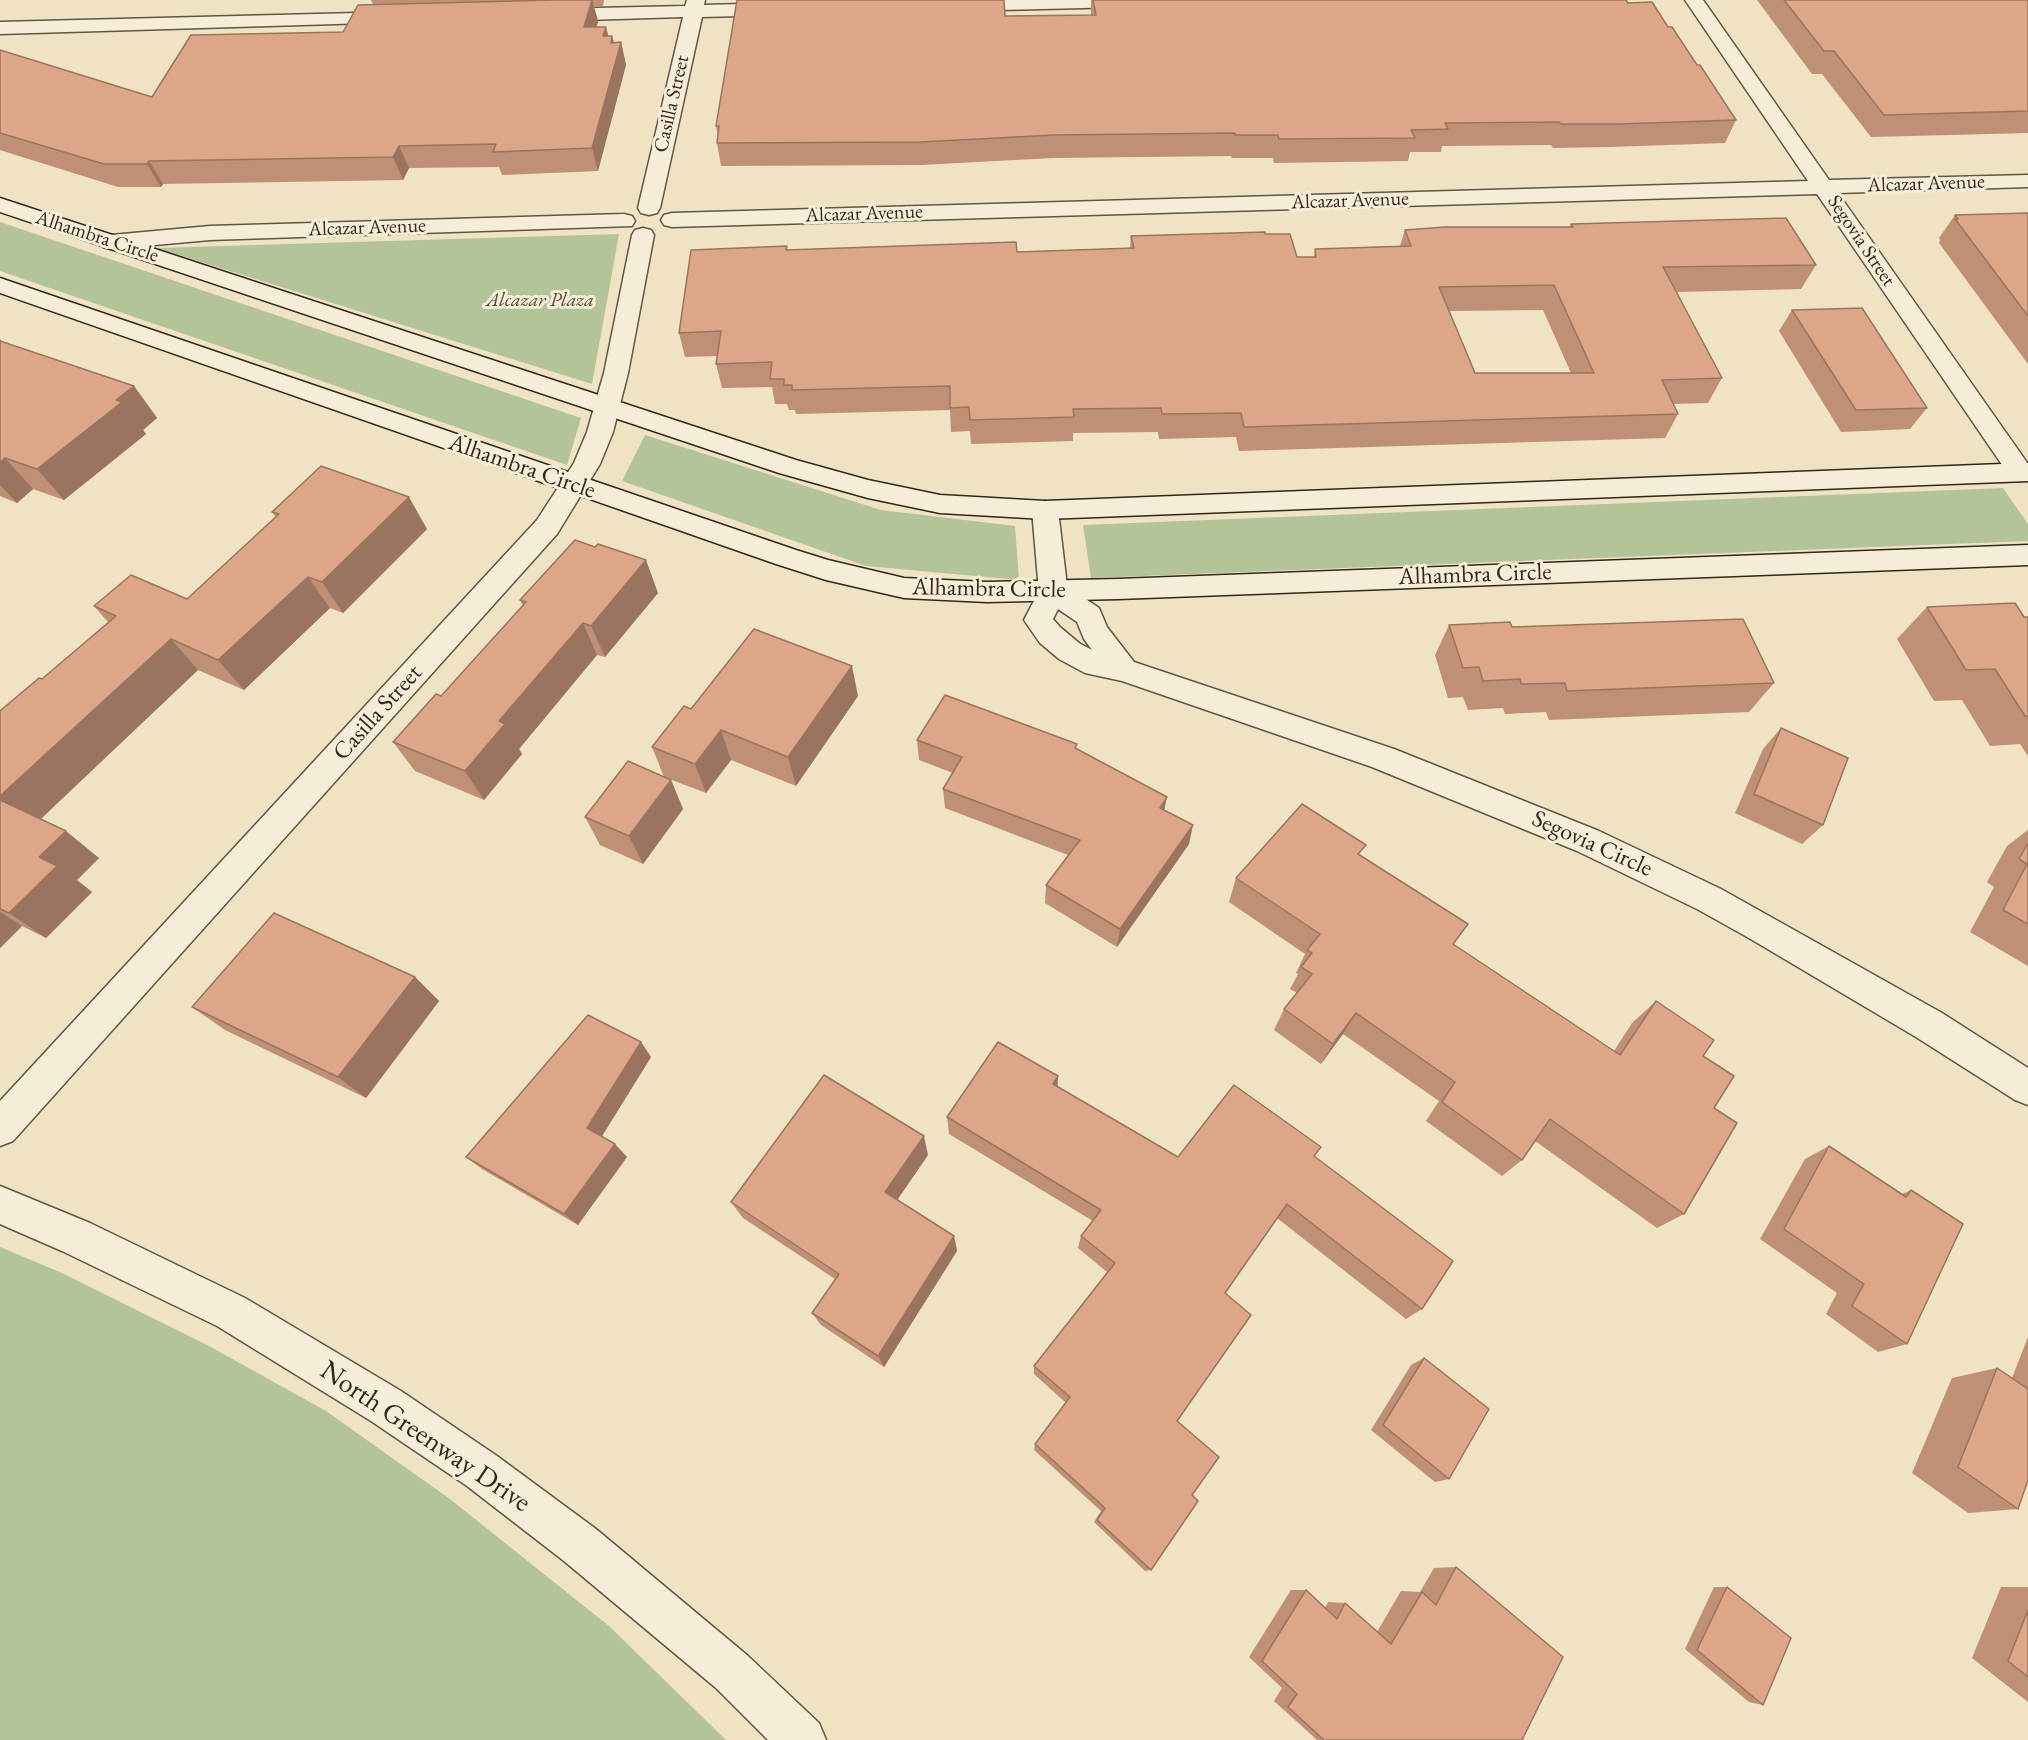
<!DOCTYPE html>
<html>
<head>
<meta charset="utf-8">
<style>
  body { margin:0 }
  canvas { display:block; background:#efe3c3 }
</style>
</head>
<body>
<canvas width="2028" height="1740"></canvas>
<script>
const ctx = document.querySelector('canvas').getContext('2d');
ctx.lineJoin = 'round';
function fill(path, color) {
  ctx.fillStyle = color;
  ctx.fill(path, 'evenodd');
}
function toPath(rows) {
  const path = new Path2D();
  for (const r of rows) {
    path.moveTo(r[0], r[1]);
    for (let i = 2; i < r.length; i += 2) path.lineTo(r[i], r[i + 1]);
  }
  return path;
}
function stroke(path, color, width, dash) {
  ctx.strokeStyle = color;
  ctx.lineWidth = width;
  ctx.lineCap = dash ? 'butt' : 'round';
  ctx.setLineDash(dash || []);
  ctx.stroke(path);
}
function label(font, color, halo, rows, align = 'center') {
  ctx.font = font + ' "EB Garamond",serif';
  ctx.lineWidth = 6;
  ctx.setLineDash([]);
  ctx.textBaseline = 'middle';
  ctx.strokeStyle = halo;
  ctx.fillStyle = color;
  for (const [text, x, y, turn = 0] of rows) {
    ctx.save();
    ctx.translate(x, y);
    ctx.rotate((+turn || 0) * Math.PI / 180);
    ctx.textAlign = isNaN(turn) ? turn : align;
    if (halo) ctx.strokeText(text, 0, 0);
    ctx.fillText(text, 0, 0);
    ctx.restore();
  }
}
fill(toPath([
  [0,222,581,418,567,465,0,271],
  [619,234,592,384,156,248],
  [645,435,881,510,1015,526,1019,580,866,566,622,481],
  [2003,488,2028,524,2028,541,1091,578,1083,525],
  [0,1247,62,1273,209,1346,326,1411,450,1499,609,1626,726,1740,0,1740]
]), '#b3c598');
const street = toPath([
  [687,0,705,0,704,5,780,3,787,5,789,9,787,13,780,15,702,17,660,208,657,213,649,215,641,213,638,208,683,17,553,21,546,19,544,15,546,11,553,9,685,6,687,0],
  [958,0,1175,0,1173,4,1166,6,960,11,953,9,951,5,958,0],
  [1685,0,1703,0,1829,180,2028,175,2028,187,1838,193,2028,464,2028,479,2020,481,2011,478,1817,194,672,227,664,225,661,220,664,215,672,213,1808,181,1685,0],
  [396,12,403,14,405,18,403,22,0,34,0,22,396,12],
  [624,214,632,216,635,221,632,226,210,240,111,249,103,247,100,242,103,237,111,235,210,226,624,214],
  [643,228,651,230,654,235,628,373,613,432,600,464,557,534,13,1141,0,1146,0,1101,537,520,574,463,587,432,604,373,632,235,635,230,643,228],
  [1045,501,1055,503,1058,510,1067,586,1099,608,1107,627,1134,662,1394,749,1599,831,1721,889,1942,1013,2028,1068,2028,1105,2015,1100,1916,1037,1749,938,1697,909,1577,851,1372,767,1122,681,1085,673,1059,659,1040,643,1024,620,1039,591,1032,510,1035,503,1045,501],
  [1058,609,1077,622,1084,639,1092,650,1079,643,1060,627,1053,619,1058,609],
  [0,1186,90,1223,245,1298,401,1391,497,1456,596,1529,748,1656,819,1723,826,1740,768,1740,716,1688,564,1561,467,1486,371,1421,217,1326,62,1251,0,1224,0,1186]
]);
const secondary = toPath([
  [0,198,796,460,868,480,940,495,1045,501,2028,463,2028,481,1045,519,940,513,868,498,779,473,0,212,0,198],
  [0,278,796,550,828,560,904,578,987,582,1118,579,2028,545,2028,565,1118,599,987,602,904,598,826,580,776,564,0,293,0,278]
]);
stroke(street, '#615644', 3);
stroke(secondary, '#32271a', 3);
fill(street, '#f5edd8');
fill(secondary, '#f5edd8');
fill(toPath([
  [371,0,604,0,603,6,594,6,598,21,597,27,608,36,612,36,614,42,621,42,626,65,598,171,502,175,499,167,409,168,403,180,163,184,161,187,118,187,0,150,0,50,152,97,343,32,373,4],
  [1091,0,1626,0,1628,3,1668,27,1736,120,1725,143,1610,147,1553,148,1551,145,1442,146,1441,152,1410,152,1408,161,1274,163,1273,158,1232,158,1231,156,1053,158,921,165,721,166,717,143,718,136,716,126,1005,16,1091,15],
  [1757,0,2028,0,2028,133,1871,137,1822,74,1812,74],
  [2028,213,2028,364,1939,243,1940,240,1939,238,1955,215],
  [1571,224,1816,265,1801,289,1676,292,1722,378,1708,403,1673,404,1678,414,1665,438,1239,451,1236,437,1159,439,1158,432,1073,433,1073,441,971,444,970,431,951,432,950,410,796,414,795,410,789,410,787,404,775,404,772,387,722,388,716,364,717,356,685,357,679,333,787,250,1017,252,1130,248,1131,236,1265,234,1297,257,1314,257,1315,249,1400,246,1405,230,1570,227],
  [1543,310,1571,373,1475,373,1449,311],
  [1792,310,1927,408,1910,429,1841,432,1779,331],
  [0,339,3,342,134,386,157,418,143,430,146,434,64,500,33,489,17,503,0,496],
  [272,512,427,529,343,613,330,608,244,690,198,670,41,819,99,858,77,880,92,892,46,938,22,926,0,948,0,711,42,679,108,622,94,606,187,599,276,517],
  [595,547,658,593,605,657,597,655,519,749,522,754,484,800,415,771,393,742,441,696,523,606,520,600],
  [1927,607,2028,617,2028,756,2020,744,1990,746,1962,700,1934,701,1897,639],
  [1449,625,1512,627,1774,683,1749,712,1549,720,1546,712,1505,714,1503,708,1468,710,1463,697,1448,698,1435,655],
  [858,696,796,786,731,760,706,793,664,777,652,747,691,709],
  [1781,728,1823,825,1802,844,1735,813,1763,749],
  [917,740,1077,749,1165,810,1189,844,1117,947,1045,903,1046,885,1068,855,945,808,943,789,953,773,919,760],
  [671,780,683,809,643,864,600,845,585,817],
  [2028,830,2028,966,1970,932,1994,887,1987,882,2007,846],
  [1361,856,1468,924,1453,945,1614,1051,1632,1023,1656,1001,1703,1056,1714,1108,1684,1214,1657,1228,1535,1141,1522,1160,1502,1176,1426,1121,1439,1101,1343,1034,1321,1064,1274,1030,1284,1009,1297,993,1290,989,1298,974,1296,973,1305,954,1229,902,1236,878],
  [415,977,439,1001,366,1098,225,1030,192,1007],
  [641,1042,651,1057,602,1136,627,1157,578,1225,482,1169,466,1157],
  [1058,1076,1057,1087,1178,1157,1314,1156,1422,1309,1406,1319,1277,1218,1225,1293,1177,1421,1192,1495,1151,1570,1145,1571,1094,1522,1101,1511,1034,1450,1035,1444,1066,1403,1034,1374,1034,1366,1107,1272,1078,1248,1081,1236,1093,1221,949,1134,947,1117],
  [1829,1146,1902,1194,1911,1190,1907,1344,1878,1352,1826,1314,1837,1293,1760,1239,1805,1159],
  [928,1155,897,1200,954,1236,957,1251,884,1367,821,1325,812,1313,835,1279,743,1218,731,1202],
  [2028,1337,2028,1482,2027,1482,2018,1509,1968,1513,1912,1473,1952,1378,1997,1368,2012,1378],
  [1424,1358,1449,1479,1435,1482,1371,1430,1411,1365],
  [1456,1567,1522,1740,1317,1740,1274,1701,1282,1688,1249,1657,1291,1590,1306,1590,1325,1608,1328,1602,1345,1603,1377,1632,1401,1591,1420,1592,1434,1568],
  [1714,1587,1727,1587,1763,1705,1749,1702,1685,1649],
  [2001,1587,2028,1587,2028,1702,1972,1658]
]), '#bf8f76');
fill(toPath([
  [592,0,598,21,590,49,584,27],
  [606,27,612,49,603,36],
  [612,36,617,55,621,42,626,65,598,171,592,148],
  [399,146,409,168,403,180,393,157],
  [149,161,163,184,161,187,147,164],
  [134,386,157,418,143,430,146,434,64,500,37,469,116,400],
  [5,458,33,489,17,503,0,485,0,462],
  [409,497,427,529,343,613,322,582],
  [646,560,658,593,605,657,591,626],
  [308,577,330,608,244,690,218,660],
  [583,623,597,655,519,749,522,754,484,800,465,771,499,721],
  [171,639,198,670,33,826,0,801,0,796],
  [852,666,858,696,796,786,788,757],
  [721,730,731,760,706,793,695,764],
  [671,780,683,809,643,864,629,836],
  [1167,797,1163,816,1160,808],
  [1193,825,1189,844,1117,947,1120,929],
  [66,831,99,858,77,880,92,892,46,938,9,913,39,857],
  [0,912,22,926,0,948],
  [415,977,439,1001,366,1098,338,1077],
  [1356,1013,1343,1034,1321,1064,1333,1044],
  [641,1042,651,1057,599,1141,587,1128],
  [1058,1076,1057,1094,1053,1084],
  [924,1136,928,1155,891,1209,885,1192],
  [615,1144,627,1157,578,1225,564,1214],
  [954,1236,957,1251,884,1367,878,1356]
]), '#9b7460');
const building = toPath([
  [555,0,592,0,584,27,606,27,603,36,612,36,611,43,621,42,592,148,493,152,496,144,399,146,393,157,149,161,147,164,104,164,0,133,0,50,152,97,191,35,343,32,358,5,555,0],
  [737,0,1004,0,1005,16,1096,15,1093,0,1626,0,1628,3,1652,2,1668,27,1672,27,1697,65,1700,65,1736,120,1619,124,1561,124,1559,122,1445,123,1448,129,1411,130,1415,138,1279,139,1278,135,1235,135,1235,133,1054,135,920,142,717,143,719,126,716,126,737,0],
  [1784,0,2028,0,2028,111,1884,115,1834,51,1824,51,1784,0],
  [2028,213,2028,316,1955,219,1958,219,1955,215,2028,213],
  [1786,218,1816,265,1663,267,1722,378,1662,380,1678,414,1244,427,1241,413,1162,414,1161,408,1073,409,1074,417,970,420,969,407,950,408,950,386,792,390,792,385,784,385,784,379,770,379,772,362,716,364,721,331,679,333,691,250,787,246,786,250,1016,242,1017,252,1134,248,1131,236,1265,232,1265,234,1290,234,1297,257,1316,257,1315,249,1411,246,1405,230,1445,227,1573,227,1571,224,1786,218],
  [1554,285,1594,373,1475,373,1439,287,1554,285],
  [1862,308,1927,408,1856,410,1792,310,1862,308],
  [0,341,134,386,116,400,122,402,37,469,5,458,0,462,0,341],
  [321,466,409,497,322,582,308,577,218,660,171,639,0,796,0,711,39,678,42,679,116,616,94,606,131,575,187,599,279,514,272,512,321,466],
  [575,540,595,547,598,544,646,560,591,626,583,623,499,721,505,724,465,771,393,742,436,694,441,696,526,602,520,600,575,540],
  [2015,603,2024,617,2028,617,2028,716,2025,716,1995,669,1966,670,1927,607,2015,603],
  [1743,619,1774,683,1567,691,1565,683,1521,684,1520,679,1483,681,1479,667,1463,668,1449,625,1510,622,1512,627,1743,619],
  [754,629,852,666,788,757,721,730,695,764,652,747,684,706,691,709,754,629],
  [945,695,1077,744,1075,748,1167,797,1160,808,1193,825,1120,929,1046,885,1080,840,943,789,962,757,917,740,945,695],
  [1781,728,1848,758,1823,825,1754,794,1781,728],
  [628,761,671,780,629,836,585,817,628,761],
  [0,800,66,831,39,857,57,866,9,913,0,909,0,800],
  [1302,804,1366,845,1358,854,1468,924,1453,944,1620,1055,1656,1001,1714,1040,1703,1056,1734,1076,1714,1108,1737,1123,1684,1214,1550,1119,1522,1160,1442,1102,1455,1082,1356,1013,1333,1044,1284,1009,1312,974,1301,967,1312,953,1307,950,1320,934,1236,878,1302,804],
  [2028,843,2028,924,2003,910,2027,864,2019,859,2028,843],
  [274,913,415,977,338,1077,192,1007,274,913],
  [588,1015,641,1042,587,1128,615,1144,564,1214,466,1157,588,1015],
  [998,1042,1058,1076,1053,1084,1178,1157,1234,1085,1321,1147,1314,1156,1453,1261,1422,1309,1287,1204,1225,1293,1251,1315,1177,1421,1219,1457,1192,1495,1198,1501,1151,1570,1097,1520,1105,1508,1035,1444,1070,1397,1034,1366,1115,1263,1081,1236,1101,1210,947,1117,998,1042],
  [824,1075,924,1136,885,1192,954,1236,878,1356,812,1313,839,1274,731,1202,824,1075],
  [1829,1146,1906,1197,1911,1190,1963,1224,1907,1344,1852,1306,1864,1284,1784,1229,1829,1146],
  [1424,1358,1489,1409,1449,1479,1383,1425,1424,1358],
  [1997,1368,2028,1389,2028,1480,2018,1509,1958,1467,1997,1368],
  [1456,1567,1563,1657,1522,1740,1324,1740,1288,1707,1297,1694,1262,1661,1306,1590,1337,1619,1345,1603,1391,1644,1422,1592,1436,1605,1456,1567],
  [1727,1587,1791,1638,1763,1705,1697,1650,1727,1587],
  [2028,1610,2028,1677,2008,1661,2028,1610]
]);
fill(building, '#dea689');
stroke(building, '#9b7460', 1.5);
label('20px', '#32271a', '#f5edd8', [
  ["Casilla Street",672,104,-77],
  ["Alcazar Avenue",1926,184,-2],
  ["Alcazar Avenue",1350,201,-2],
  ["Alcazar Avenue",864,214,-2],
  ["Alcazar Avenue",367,228,-2],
  ["Alhambra Circle",97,237,18],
  ["Segovia Street",1861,241,56]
]);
label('italic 20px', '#524e3a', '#f5edd8', [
  ["Alcazar Plaza",540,301]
]);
label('24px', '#32271a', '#f5edd8', [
  ["Alhambra Circle",522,467,19],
  ["Alhambra Circle",1475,575,-2],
  ["Alhambra Circle",989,589,1],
  ["Casilla Street",378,713,-48],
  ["Segovia Circle",1592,844,24]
]);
label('28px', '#32271a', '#f5edd8', [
  ["North Greenway Drive",425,1437,34]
]);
</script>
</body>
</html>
